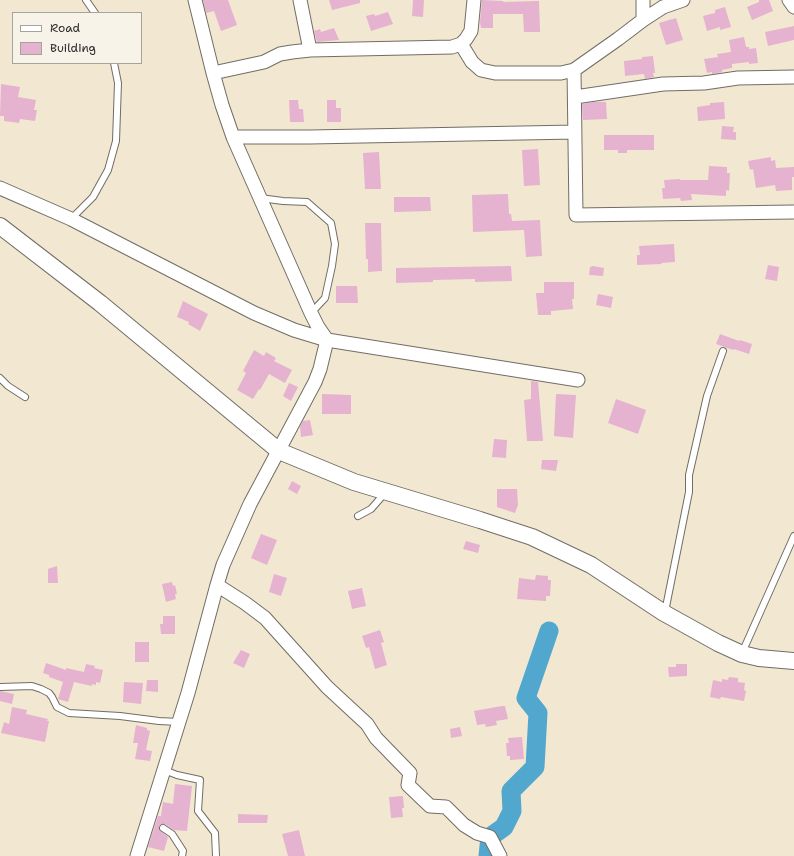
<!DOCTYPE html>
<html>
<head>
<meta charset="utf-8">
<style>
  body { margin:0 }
  #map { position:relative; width:794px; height:856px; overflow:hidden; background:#f2e8d1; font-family:"Shantell Sans",sans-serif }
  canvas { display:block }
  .legend { position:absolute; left:12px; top:12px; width:130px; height:52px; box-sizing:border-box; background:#f7f3e8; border:1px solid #a5a39c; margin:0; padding:5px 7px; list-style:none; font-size:12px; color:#2b2b2b }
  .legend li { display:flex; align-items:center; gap:8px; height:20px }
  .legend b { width:20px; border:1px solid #a5a39c }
</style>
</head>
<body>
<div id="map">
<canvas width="794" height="856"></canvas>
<ul class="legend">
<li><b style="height:5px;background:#fff"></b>Road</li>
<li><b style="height:11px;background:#e5b2d0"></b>Building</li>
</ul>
</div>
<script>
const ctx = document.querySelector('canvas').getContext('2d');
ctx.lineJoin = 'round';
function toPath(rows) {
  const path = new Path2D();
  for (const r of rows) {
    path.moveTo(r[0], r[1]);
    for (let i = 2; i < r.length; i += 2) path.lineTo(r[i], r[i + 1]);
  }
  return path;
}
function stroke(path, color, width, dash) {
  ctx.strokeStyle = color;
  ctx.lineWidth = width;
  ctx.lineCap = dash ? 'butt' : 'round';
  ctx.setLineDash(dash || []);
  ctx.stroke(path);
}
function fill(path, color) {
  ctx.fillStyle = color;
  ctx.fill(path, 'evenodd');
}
stroke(toPath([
  [488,856,490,837,504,827,512,811,511,791,535,767,538,713,526,698,549,631]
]), '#51a7ce', 19);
fill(toPath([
  [203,0,228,0,237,25,221,31,214,11,206,13],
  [329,0,360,0,360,3,332,10],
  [413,0,424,0,423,17,412,16],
  [482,0,503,1,503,2,539,1,540,32,524,32,523,14,493,14,493,28,481,28,480,22],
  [759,0,769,0,773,11,752,20,747,7,759,2],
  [725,7,731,27,720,30,720,27,707,31,703,16,715,13,715,10],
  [388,12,393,24,371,31,366,16,374,14,375,16],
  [676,18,683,40,666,45,659,23],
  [794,26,794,40,768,46,765,32],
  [334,28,339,40,317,42,314,31,320,29,321,32],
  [744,37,746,47,749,47,749,49,756,48,758,63,749,64,749,62,732,64,732,68,722,70,722,72,712,74,712,72,707,73,704,59,718,57,717,54,731,52,729,40],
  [653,56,655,73,653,73,654,77,645,79,644,74,625,76,624,61,642,59,642,57],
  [1,84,20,87,18,97,36,100,34,110,37,110,35,121,20,119,19,123,4,121,4,116,0,116],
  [289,100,298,100,299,109,303,109,304,122,290,122],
  [327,100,336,100,336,108,341,108,341,122,327,122],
  [594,102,606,102,607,119,583,120,582,104],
  [724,102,725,119,698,121,697,107,710,105,710,103],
  [722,126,734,127,733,132,736,132,736,140,721,139],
  [604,135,654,135,654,150,627,150,627,153,618,153,618,150,604,150],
  [538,149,540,185,524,186,522,150],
  [379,152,381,189,365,189,363,153],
  [771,157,771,161,775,160,776,168,794,167,794,177,792,177,792,190,776,191,775,185,756,188,753,169,750,170,748,161],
  [709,166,727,167,727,173,730,173,729,191,726,190,726,196,691,194,692,200,681,201,680,198,663,199,662,188,665,188,664,180,680,179,680,180,708,180],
  [508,194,509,214,511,214,512,221,540,220,542,256,526,257,524,230,473,232,472,195],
  [394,197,430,197,431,211,394,212],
  [365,223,381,223,382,271,368,272,368,259,366,259],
  [674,244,675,262,661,263,662,264,637,265,637,255,640,255,639,246],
  [768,265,779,267,777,281,765,279],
  [511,266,512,281,475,282,475,279,433,280,433,282,396,283,396,268],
  [593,266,604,268,603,276,589,275,590,267],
  [544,282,574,282,574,299,572,299,573,309,551,311,551,315,538,315,536,293,544,293],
  [336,286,357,286,358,303,336,303],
  [598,294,613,297,611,308,596,305],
  [183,301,208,314,200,331,188,324,189,322,177,317],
  [720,334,739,341,740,340,752,344,749,354,734,349,733,350,716,344],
  [254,350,264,356,266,352,276,358,274,361,292,370,285,383,269,374,260,390,259,389,253,399,237,390,246,373,243,371],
  [531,381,538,382,543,441,527,441,524,400,531,399],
  [289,383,298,387,291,401,283,396],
  [322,394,351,395,351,414,322,414],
  [556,394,576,395,573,438,554,436],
  [616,399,646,410,638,434,608,423],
  [310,420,313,435,301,437,300,427,303,421],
  [494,439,507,440,506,458,492,457],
  [542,460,558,460,556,471,541,469],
  [292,481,301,486,297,494,288,489],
  [497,489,517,489,518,505,515,513,497,507],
  [261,534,277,540,267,565,251,558],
  [466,541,480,545,478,553,463,549],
  [57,566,58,583,48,583,48,569],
  [274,574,287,578,281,596,269,592],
  [536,575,548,576,548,580,551,580,550,596,546,596,546,601,517,599,519,578,535,580],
  [172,582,173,586,175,585,177,594,175,594,176,599,166,602,162,584],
  [362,588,366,606,352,609,348,591],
  [163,616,175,616,175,634,161,634,160,624,163,624],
  [380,630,384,642,381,643,387,665,375,669,369,647,366,648,362,636],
  [135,642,149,642,149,662,135,662],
  [241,650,250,654,244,668,233,663],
  [46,663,66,670,66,668,84,672,86,664,95,666,94,668,103,670,100,683,96,682,96,685,92,684,92,686,74,682,68,702,58,699,63,682,49,677,49,675,43,673],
  [676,664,687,664,687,676,669,677,668,667,676,667],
  [729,677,738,678,738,682,745,683,744,690,746,691,744,701,721,697,720,699,710,697,713,680,722,682,722,679,728,680],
  [147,680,158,680,158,692,146,691],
  [124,682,143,683,141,704,123,702],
  [0,691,14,694,12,704,0,701],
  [502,706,505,706,508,719,496,721,497,725,486,727,485,724,477,725,474,711],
  [12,707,27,710,26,714,48,719,47,721,49,721,45,742,1,733,4,722,9,724],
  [136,725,147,728,147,730,150,731,146,750,152,751,150,761,135,759,138,743,133,743],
  [460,727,462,736,451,738,450,729],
  [522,737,524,759,510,760,510,756,507,756,506,743,509,743,508,738],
  [175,784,192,786,187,831,174,830,165,824,161,824,159,826,159,830,168,837,164,851,148,847,158,816,161,816,163,802,173,804],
  [403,796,404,808,402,808,403,817,391,818,389,797],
  [238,814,268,815,267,823,238,823],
  [299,830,305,856,288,856,282,834]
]), '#e5b2d0');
const service = toPath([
  [86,0,95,13],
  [260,198,283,201,307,202,331,223,335,244,332,266,325,298,311,313],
  [71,219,93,197,108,170,116,141,118,83,114,63],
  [0,378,8,386,25,397],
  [358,516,371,509,385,493],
  [665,612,689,492,689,475,707,396,723,351],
  [742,653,794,536],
  [0,687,32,686,41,689,49,693,52,697,57,707,69,713,120,716,159,721,179,722],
  [164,770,177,775,200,780,198,811,215,833,216,856],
  [163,828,172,834,183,851,182,856]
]);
const minor = toPath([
  [300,0,310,50],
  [643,0,643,20],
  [789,0,794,7],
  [461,44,472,62,481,70,495,73,561,73,574,70,618,39,643,20,663,7,683,0],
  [574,70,576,215,794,212],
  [213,73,264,62,280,54,292,52,310,50,452,47,461,44,466,39,471,31,474,0],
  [575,97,663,84,704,83,738,78,794,77],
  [233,137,310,137,575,132],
  [0,188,71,219,254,313,294,330,327,340,578,380],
  [217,585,245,603,265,618,327,687,367,724,376,738,410,773,408,785,430,806,446,807,464,825,477,833,490,837,500,856],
  [137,856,188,693,217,585,223,565,250,504,315,382,320,369,327,340,318,327,311,313,233,137,222,105,213,73,195,0]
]);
const tertiary = toPath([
  [0,226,100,303,279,451,354,482,480,520,532,537,591,565,664,613,718,643,742,654,759,658,794,661]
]);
stroke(service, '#716d65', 8);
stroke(minor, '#716d65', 15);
stroke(tertiary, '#716d65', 18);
stroke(service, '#fff', 6);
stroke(minor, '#fff', 13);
stroke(tertiary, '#fff', 16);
</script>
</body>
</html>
